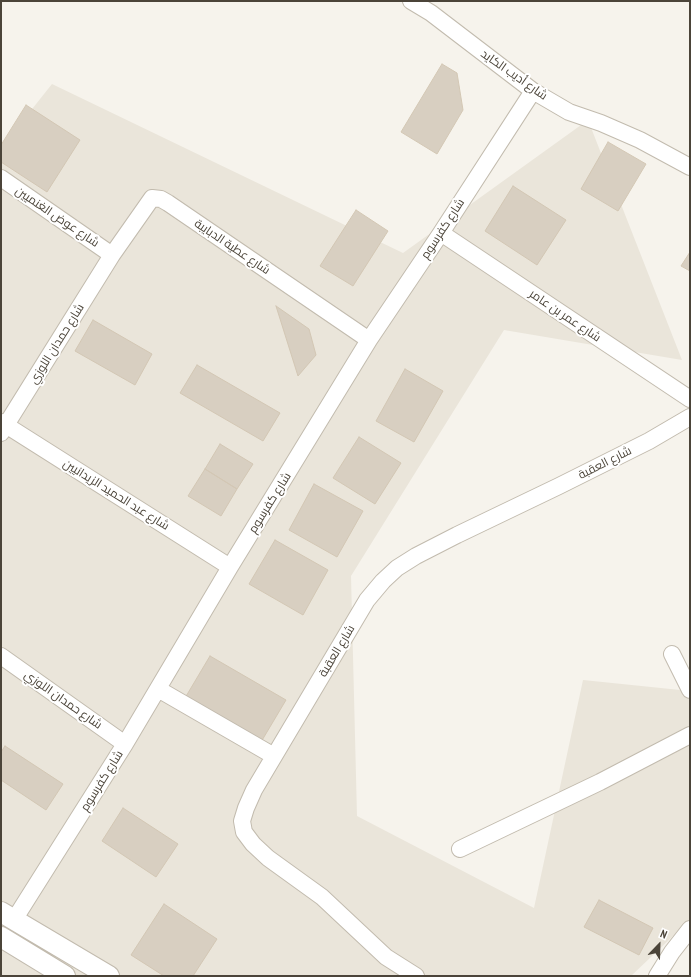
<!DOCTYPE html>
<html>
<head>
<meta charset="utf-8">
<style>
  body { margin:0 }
  #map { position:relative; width:691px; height:977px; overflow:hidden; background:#f6f3ec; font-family:"PT Sans Narrow",sans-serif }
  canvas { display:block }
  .frame { position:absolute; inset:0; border:2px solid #4b4439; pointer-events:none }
  .north { position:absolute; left:639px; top:925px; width:40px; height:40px; -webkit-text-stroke:3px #fff; paint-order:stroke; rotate:23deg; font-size:11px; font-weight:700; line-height:16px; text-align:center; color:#4b4439 }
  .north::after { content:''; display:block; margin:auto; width:14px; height:18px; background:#4b4439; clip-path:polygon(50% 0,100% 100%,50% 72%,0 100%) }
</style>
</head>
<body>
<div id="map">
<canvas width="691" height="977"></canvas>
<div class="frame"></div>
<div class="north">N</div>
</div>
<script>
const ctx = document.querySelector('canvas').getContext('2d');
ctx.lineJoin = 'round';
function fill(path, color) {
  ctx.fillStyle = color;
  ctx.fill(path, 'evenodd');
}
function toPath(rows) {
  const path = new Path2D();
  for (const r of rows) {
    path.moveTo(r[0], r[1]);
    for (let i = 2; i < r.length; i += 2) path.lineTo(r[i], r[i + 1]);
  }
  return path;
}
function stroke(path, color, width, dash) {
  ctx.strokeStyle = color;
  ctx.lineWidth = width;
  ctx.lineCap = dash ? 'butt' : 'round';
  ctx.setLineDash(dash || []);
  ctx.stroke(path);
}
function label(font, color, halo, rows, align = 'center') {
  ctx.font = font + ' "PT Sans Narrow",Cairo,sans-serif';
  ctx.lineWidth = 4;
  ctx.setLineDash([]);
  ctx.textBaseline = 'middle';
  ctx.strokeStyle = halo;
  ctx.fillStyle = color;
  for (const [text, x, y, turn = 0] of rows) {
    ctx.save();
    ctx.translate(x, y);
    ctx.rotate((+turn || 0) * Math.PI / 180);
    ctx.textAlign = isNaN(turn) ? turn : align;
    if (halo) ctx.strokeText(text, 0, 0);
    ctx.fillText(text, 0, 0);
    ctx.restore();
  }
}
fill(toPath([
  [52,84,403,253,588,120,682,360,504,330,351,576,357,816,534,908,583,680,690,691,690,920,631,976,1,976,1,148]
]), '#eae5da');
const building = toPath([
  [442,64,457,73,463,110,437,154,401,132,442,64],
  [26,105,80,140,47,192,1,162,1,145,26,105],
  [608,142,646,164,618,211,581,189,608,142],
  [513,186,566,220,537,265,485,231,513,186],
  [356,210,388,231,353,286,320,266,356,210],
  [690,252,690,271,681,266,690,252],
  [276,306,309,329,316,355,298,376,276,306],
  [93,320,152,354,135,385,75,351,93,320],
  [197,365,280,413,263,441,180,393,197,365],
  [405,369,443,391,414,442,376,421,405,369],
  [359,437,401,463,375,504,333,478,359,437],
  [220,444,253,464,237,489,205,469,220,444],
  [205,469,237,489,221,516,188,496,205,469],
  [314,484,363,511,337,557,289,530,314,484],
  [275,540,328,570,303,615,249,584,275,540],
  [210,656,286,700,261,742,185,698,210,656],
  [5,746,63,784,46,810,1,780,1,752,5,746],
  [123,808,178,844,156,877,102,841,123,808],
  [599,900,653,928,639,955,584,927,599,900],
  [164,904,217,939,193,976,164,976,131,955,164,904]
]);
fill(building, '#d8cfc1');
stroke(building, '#d3c7b4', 1);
const minor = toPath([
  [411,1,431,13,533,91,569,112,601,123,640,140,690,167],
  [1,178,112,255],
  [441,233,690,399],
  [1,422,230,567],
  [1,433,112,255,152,198,161,199,168,203,369,340],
  [672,654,690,690],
  [1,656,125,744],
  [158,689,274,756],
  [460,849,600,782,690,735],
  [14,920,125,744,230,567,369,340,441,233,533,91],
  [416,976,386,957,322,897,268,858,253,844,244,832,242,821,246,808,254,790,367,600,383,581,397,568,416,556,457,535,559,486,649,441,690,417],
  [657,976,672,952,690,929]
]);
const tertiary = toPath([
  [1,912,109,976],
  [1,937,65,976]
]);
stroke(minor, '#c2bbae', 18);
stroke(tertiary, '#c2bbae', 22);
stroke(minor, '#fff', 16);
stroke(tertiary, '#fff', 20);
label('12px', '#4b4439', '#fff', [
  ["شارع أديب الكايد",514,75,35],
  ["شارع عوض الغنميين",57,217,34],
  ["شارع كفرسوم",443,229,-57],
  ["شارع عطية الدبايبة",232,247,34],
  ["شارع عمر بن عامر",565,316,34],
  ["شارع حمدان اللوزي",57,344,-58],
  ["شارع العقبة",605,463,-27],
  ["شارع عبد الحميد الزيدانيين",116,495,32],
  ["شارع كفرسوم",270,503,-58],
  ["شارع العقبة",337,651,-59],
  ["شارع حمدان اللوزي",63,700,35],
  ["شارع كفرسوم",102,781,-58]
]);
</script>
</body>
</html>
